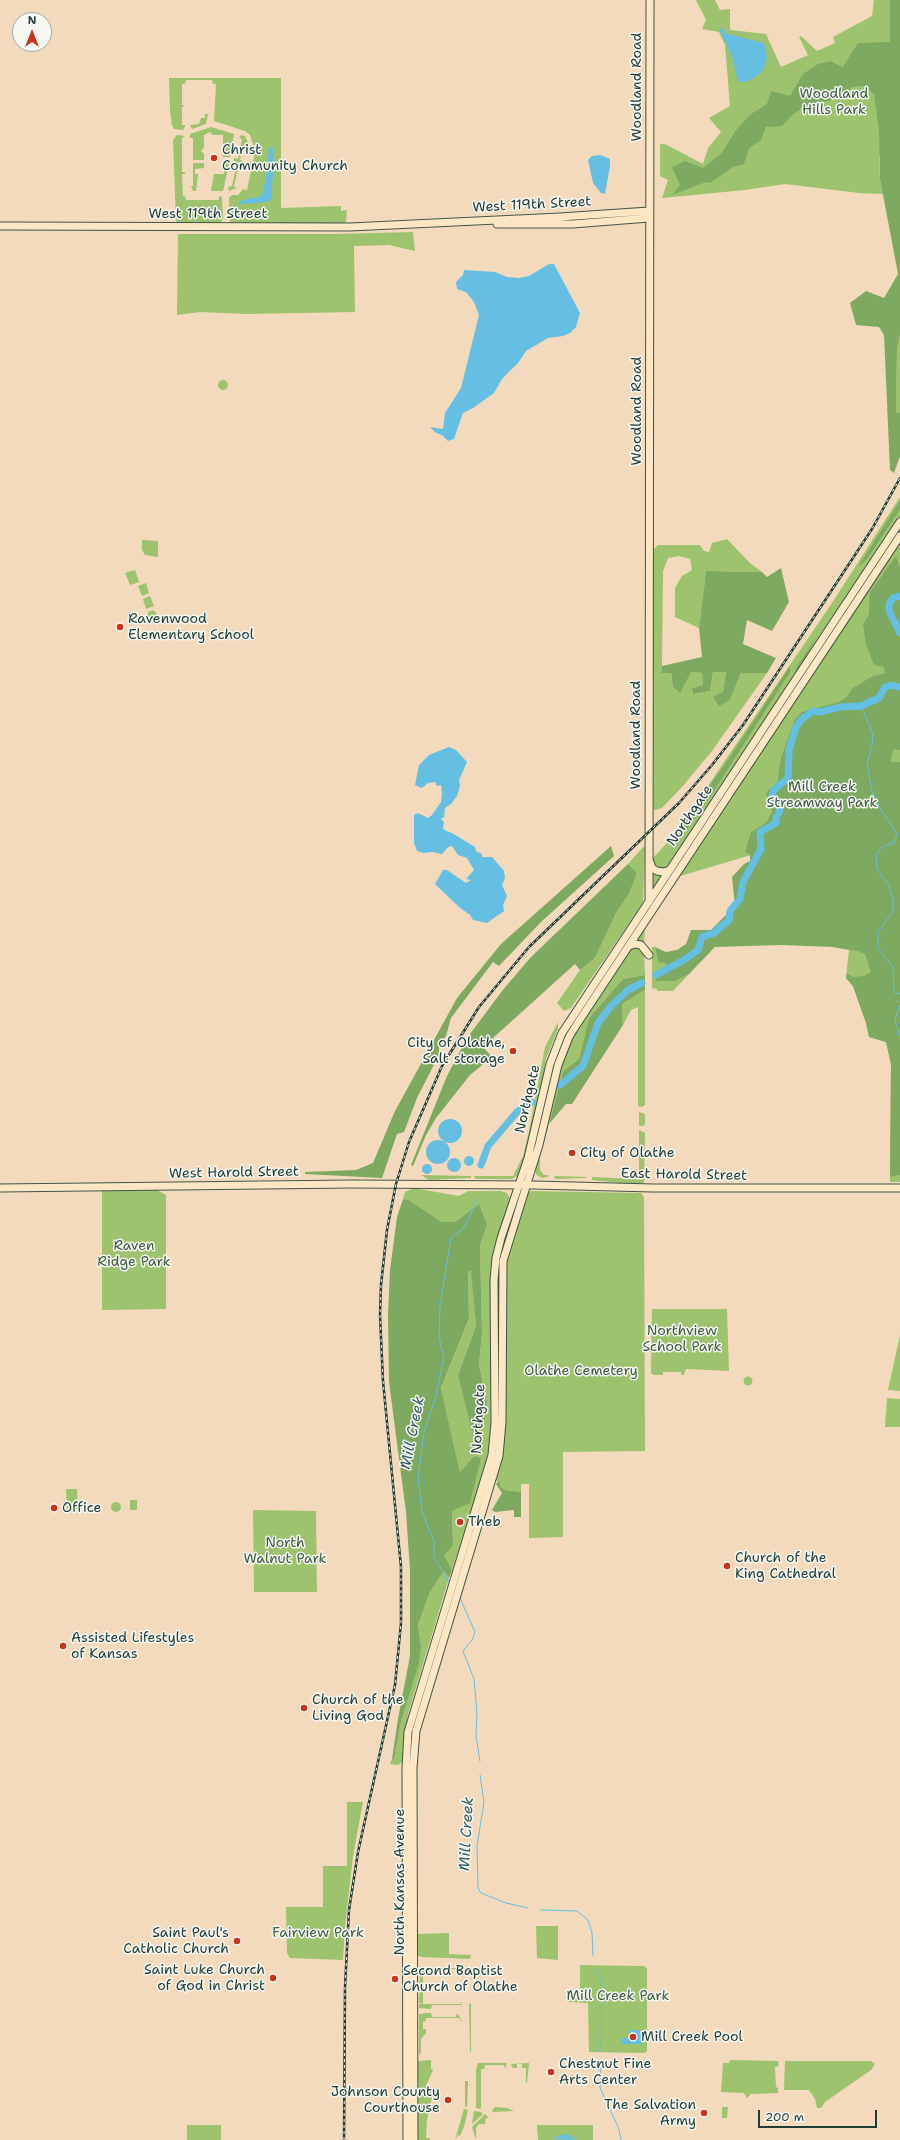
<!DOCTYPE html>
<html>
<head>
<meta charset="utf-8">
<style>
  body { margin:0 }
  #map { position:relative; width:900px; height:2140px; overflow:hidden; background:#f3dabc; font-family:"Shantell Sans",sans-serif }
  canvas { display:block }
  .north { position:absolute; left:12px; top:12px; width:40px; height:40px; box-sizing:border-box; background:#f6f6f2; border:1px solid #a0aca6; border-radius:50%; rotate:0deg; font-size:11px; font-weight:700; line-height:16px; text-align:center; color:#1f3d34 }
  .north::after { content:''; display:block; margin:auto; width:14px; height:18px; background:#c8321e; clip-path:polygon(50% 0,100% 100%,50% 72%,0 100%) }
  .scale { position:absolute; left:758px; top:2110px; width:119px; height:18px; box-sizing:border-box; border:2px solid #1f3d34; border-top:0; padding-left:5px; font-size:12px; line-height:14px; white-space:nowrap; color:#1f3d34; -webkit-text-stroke:3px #f6f6f2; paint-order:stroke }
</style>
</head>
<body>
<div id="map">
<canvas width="900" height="2140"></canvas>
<div class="north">N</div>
<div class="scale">200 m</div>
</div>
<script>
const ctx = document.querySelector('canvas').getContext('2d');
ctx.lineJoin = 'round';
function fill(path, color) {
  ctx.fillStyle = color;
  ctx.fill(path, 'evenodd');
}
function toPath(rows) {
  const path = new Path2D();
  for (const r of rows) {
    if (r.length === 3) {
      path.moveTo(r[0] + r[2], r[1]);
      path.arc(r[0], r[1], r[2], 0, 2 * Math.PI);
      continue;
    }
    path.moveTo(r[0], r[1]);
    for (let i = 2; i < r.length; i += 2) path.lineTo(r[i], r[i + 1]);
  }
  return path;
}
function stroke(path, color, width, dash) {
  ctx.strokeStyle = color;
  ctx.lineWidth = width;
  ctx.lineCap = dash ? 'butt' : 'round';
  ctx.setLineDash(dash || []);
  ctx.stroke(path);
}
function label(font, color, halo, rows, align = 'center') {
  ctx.font = font + ' "Shantell Sans",sans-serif';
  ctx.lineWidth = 3;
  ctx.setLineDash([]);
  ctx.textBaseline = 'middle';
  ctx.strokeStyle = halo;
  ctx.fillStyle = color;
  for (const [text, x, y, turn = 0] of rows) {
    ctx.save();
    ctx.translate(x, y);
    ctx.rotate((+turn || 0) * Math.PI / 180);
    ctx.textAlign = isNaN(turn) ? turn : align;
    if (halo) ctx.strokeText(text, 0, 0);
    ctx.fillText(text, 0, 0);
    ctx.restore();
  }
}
fill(toPath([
  [696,0,715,0,720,10,730,9,730,30,766,34,781,67,808,55,799,37,801,36,817,51,835,43,833,37,872,16,874,0,890,0,890,156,879,156,880,179,883,194,859,193,785,184,745,190,662,198,668,180,660,176,660,144,665,144,703,164,708,148,721,132,709,118,730,106,725,45,719,32,702,29,706,20],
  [732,168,673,194,680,185],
  [169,78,281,78,281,208,341,206,341,211,347,210,346,222,342,224,230,222,229,198,232,195,238,195,243,189,247,190,252,166,249,165,250,162,253,162,257,146,253,145,250,135,245,131,214,121,216,84,213,84,212,80,186,80,185,84,182,84,182,105,185,105,182,107,182,125,185,125,185,127,183,130,174,129,172,125,170,110],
  [205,114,208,114,206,124,192,129,190,125,199,124,201,118,205,118],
  [211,127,234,134,230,157,223,157,223,152,226,148,223,145,223,135,213,135,210,132,204,135,204,147,201,151,204,154,204,160,193,160,193,138,190,138,190,134],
  [177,135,185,136,182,138,182,172,185,172,185,174,182,174,183,196,185,196,186,200,219,200,219,196,222,197,223,219,220,224,178,223,176,221,173,140],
  [241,135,245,136,248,143,247,146,243,146,240,160,243,161,242,164,239,163,234,187,237,188,229,191,228,187,232,186,237,163,234,162,234,158,238,159,242,139,239,138],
  [230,160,223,191,211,191,214,174,224,174,224,161],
  [193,163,204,163,204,168,195,169,195,174,198,174,196,191,193,191,191,186,193,186],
  [413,232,415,251,389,245,354,246,355,312,247,314,200,312,177,315,178,234,334,234],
  [900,335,900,412,896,413,897,349],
  [223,385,5],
  [900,497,900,517,669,865,662,869,654,866,652,859,677,832,724,762,832,603],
  [900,536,900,1182,890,1182,891,1064,886,1042,869,1037,866,1023,853,986,846,978,849,950,833,947,782,911,730,911,739,899,757,860,751,855,677,877],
  [727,539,750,563,762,572,706,571,699,628,675,617,675,588,682,576,692,570,690,559,679,556,668,558,663,571,662,666,661,672,671,673,673,687,690,672,702,673,703,685,692,688,693,694,710,691,713,672,726,672,723,692,730,700,741,673,767,673,712,751,682,787,662,808,655,810,652,808,653,550,658,545,700,545,704,551,709,552,712,543],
  [142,540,158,541,158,557,145,555,142,550],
  [135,570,139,582,130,585,125,573],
  [146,583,149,593,142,596,138,586],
  [150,596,154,606,146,609,143,599],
  [152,615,4.5],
  [643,847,645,848,643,903,571,1008,564,1011,557,1003,580,970,595,958,616,913,629,894,637,873,628,864],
  [653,872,662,876,654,888,652,887],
  [643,928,645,929,644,943,635,941],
  [638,946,644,951,645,975,623,979,589,1018,579,1059,563,1071,540,1157,540,1170,544,1175,548,1175,548,1177,542,1178,536,1174,535,1168,559,1066,570,1040,630,948],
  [652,947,655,947,658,961,665,963,668,968,667,972,676,981,689,974,673,991,657,991,657,989,652,988],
  [645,990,645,1105,642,1107,638,1106,638,1007,631,1010,623,1025,622,1004],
  [558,1022,558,1029,546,1059,544,1076,520,1174,512,1179,476,1179,474,1176,513,1176,523,1156,529,1131,545,1047],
  [639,1112,645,1114,645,1124,643,1126,639,1126],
  [639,1130,645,1133,644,1183,639,1185,592,1180,592,1177,639,1179],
  [421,1175,471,1176,471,1178,429,1180],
  [554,1175,555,1176,586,1177,586,1178,555,1179],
  [414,1188,459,1196,468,1191,501,1191,507,1193,510,1198,495,1246,491,1274,491,1417,490,1445,484,1472,452,1570,443,1556,453,1545,452,1511,481,1459,474,1456,460,1472,441,1388,469,1320,468,1272,472,1271,476,1326,458,1375,487,1402,479,1365,482,1333,480,1246,487,1225,442,1222,409,1200,403,1199,405,1192],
  [102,1190,157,1190,166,1195,166,1309,102,1310],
  [531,1191,641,1193,644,1197,645,1451,563,1452,563,1537,529,1538,529,1484,521,1484,521,1492,505,1490,501,1487,495,1478,499,1467,505,1264,528,1192],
  [652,1309,727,1309,729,1371,686,1369,684,1375,681,1375,681,1372,663,1372,663,1375,654,1375,651,1373],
  [900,1335,900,1391,888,1390],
  [748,1381,4.5],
  [887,1398,900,1399,900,1427,885,1427],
  [66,1489,77,1489,78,1510,67,1510],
  [130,1500,137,1500,137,1510,130,1510],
  [116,1507,5],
  [253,1510,316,1511,317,1592,254,1592],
  [444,1571,449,1578,408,1714,403,1761,398,1765,390,1764,392,1759,394,1759,401,1721,421,1645,418,1625,430,1592],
  [347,1802,363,1802,353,1856,345,1927,343,1960,290,1958,287,1953,286,1907,323,1907,323,1866,347,1866],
  [536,1926,558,1926,558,1960,537,1958],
  [449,1933,449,1954,471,1955,470,1959,421,1957,417,1955,416,1934],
  [580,1965,644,1966,647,1969,647,2051,644,2053,589,2052,588,2003,568,2002,568,1995,580,1995],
  [420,1968,468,1968,468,1972,463,1972,462,1969,426,1969,426,1972,423,1972,423,2004,419,2003],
  [462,2001,461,2009,461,2005,432,2005,431,2009,419,2008,419,2004,461,2004],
  [469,2003,471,2004,471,2051,470,2052],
  [426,2013,431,2013,432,2017,456,2017,457,2013,462,2020,461,2021,460,2018,426,2018,426,2021,423,2022,423,2029,426,2029,426,2033,421,2039,421,2053,419,2055,419,2014],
  [431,2060,431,2069,433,2070,426,2086,434,2088,427,2120,426,2138,430,2138,430,2140,418,2140,418,2061],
  [730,2060,778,2061,779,2066,775,2067,776,2087,778,2088,778,2093,751,2094,747,2098,744,2093,721,2092,723,2063,729,2063],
  [785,2061,871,2061,875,2064,871,2070,825,2102,821,2108,817,2108,815,2099,809,2090,784,2090],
  [478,2063,507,2063,505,2069,504,2065,485,2065,484,2069,481,2069,481,2107,480,2109,476,2108,476,2070],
  [529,2063,527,2083,526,2083,526,2068,522,2068,522,2064,517,2064,517,2068,513,2068,511,2064],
  [465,2081,468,2081,468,2084,467,2107,465,2106],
  [495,2107,507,2108,514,2111,493,2112,492,2111],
  [722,2107,728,2107,727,2118,722,2118],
  [464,2109,468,2110,464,2127,460,2136,458,2135,455,2140],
  [474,2111,481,2112,483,2114,472,2124],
  [485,2114,489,2118,486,2118,485,2124,479,2124,476,2128,476,2140,472,2127],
  [187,2125,221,2125,221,2140,187,2140],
  [537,2125,593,2125,593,2140,538,2140]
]), '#9dc36e');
fill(toPath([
  [890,0,900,0,900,335,897,349,896,413,900,412,900,456,894,473,890,470,884,335,879,327,856,325,850,303,866,291,884,298,898,274,880,179,879,131,874,94,864,86,852,87,846,93,829,101,810,104,793,114,782,126,766,127,761,140,749,148,744,164,733,167,710,183,706,182,672,195,680,185,672,167,685,161,703,168,722,153,736,130,751,114,767,104,771,91,790,96,803,74,818,64,830,61,843,67,858,43,890,42],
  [900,501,900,509,867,559,858,567],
  [896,556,900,568,900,750,893,749,891,759,891,762,900,762,900,1175,890,1177,891,1064,886,1042,869,1037,866,1023,853,986,846,978,847,974,854,977,864,976,871,972,865,954,857,951,833,947,782,945,715,947,689,974,676,981,656,981,656,973,667,972,668,968,665,963,658,962,655,947,666,952,677,950,686,944,691,930,711,930,735,906,732,877,744,864,750,861,750,855,745,852,751,832,766,823,772,812,766,793,769,789,777,785,781,758,795,719,802,712,839,702,846,698,853,688,871,677,885,673,884,667,874,665,866,645,863,625,869,614,870,592],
  [781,568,789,602,772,631,747,620,743,644,776,658,767,673,741,673,730,700,719,706,713,697,723,692,726,672,713,672,710,691,693,694,692,688,703,685,702,673,691,672,680,693,673,687,671,673,661,673,662,666,702,657,699,628,706,571,762,572,767,577],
  [816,637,807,655,808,656,795,675,795,670],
  [790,666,790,672,710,797,682,836,677,832,730,757],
  [611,846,614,856,541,922,499,966,493,962,451,1018,446,1036,439,1046,439,1055,417,1098,404,1132,397,1134,382,1178,305,1174,305,1172,356,1170,373,1163,395,1111,457,998,501,944],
  [628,864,637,873,629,894,616,913,595,958,580,970,575,964,483,1047,492,1057,470,1075,436,1118,426,1135,413,1166,411,1165,447,1076,467,1038,502,991,530,958],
  [645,975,645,990,622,1004,623,1025,572,1104,566,1104,549,1124,563,1071,579,1059,589,1018,623,979],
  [403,1199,409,1200,442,1222,456,1222,479,1204,487,1225,480,1246,482,1333,479,1365,487,1402,484,1425,472,1431,458,1375,476,1326,471,1271,468,1272,469,1319,441,1388,460,1472,474,1456,481,1458,470,1503,452,1511,453,1545,444,1556,452,1570,449,1578,444,1571,430,1592,418,1625,421,1645,419,1663,401,1721,394,1759,392,1759,398,1719,410,1656,410,1569,406,1512,389,1382,388,1314,390,1270,397,1217],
  [499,1481,501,1487,505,1490,521,1492,521,1517,514,1517,514,1510,495,1512,492,1510,502,1493,496,1484]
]), '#7ea961');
fill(toPath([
  [722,28,727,34,760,42,765,45,767,59,763,70,757,76,746,82,740,82,737,79,733,59,719,29],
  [269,147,273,148,274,163,271,199,268,202,240,204,240,201,262,196,267,171],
  [600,155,610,159,610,166,605,194,601,193,593,183,588,160,592,156],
  [549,264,554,264,580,313,576,327,570,333,563,336,548,338,526,351,518,363,502,379,494,393,473,408,463,413,454,439,448,441,443,436,435,432,430,427,443,429,445,413,461,388,479,315,474,302,466,292,457,289,456,282,463,275,464,270,495,272,507,277,519,278,529,276],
  [449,747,456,750,467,762,459,780,460,786,457,796,451,804,445,808,444,817,441,819,444,822,443,828,446,831,452,833,475,847,476,851,482,854,482,857,492,857,504,871,505,878,502,885,507,896,503,905,504,911,487,923,473,920,470,915,459,907,435,884,443,870,447,870,466,883,471,880,466,879,474,870,467,858,458,855,452,846,448,847,442,854,432,852,423,853,417,851,414,843,414,815,418,813,428,818,432,815,441,802,442,793,441,785,437,786,435,782,428,783,422,788,415,785,419,765,429,755],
  [450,1131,12],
  [438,1152,12],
  [469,1161,5],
  [454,1165,7],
  [427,1169,5],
  [629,2030,637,2030,637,2040,638,2031,642,2031,642,2044,622,2044,622,2038,629,2038],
  [568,2134,576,2140,553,2139,557,2136]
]), '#65bfe2');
stroke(toPath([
  [861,706,873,734,872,746,867,764,872,791,881,810,897,834,894,843,882,847,876,855,877,869,889,886,893,900,893,911,878,932,878,948,893,967,894,992,900,994],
  [900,1005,895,1020,900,1037],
  [450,1583,434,1557,434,1541,422,1511,418,1478,424,1433,436,1396,444,1357,439,1338,440,1306,451,1238,464,1228,477,1199],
  [460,1598,475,1632,472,1640,463,1651,474,1679,477,1713,476,1736,480,1761],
  [480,1775,484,1802,477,1846,478,1888,481,1893,506,1903,528,1908],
  [541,1910,577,1911,588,1920,592,1933,593,1956],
  [595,1969,602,1979,602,1984,601,2051],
  [601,2064,600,2088,619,2129,621,2140]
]), '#65bfe2', 1);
stroke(toPath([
  [900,596,893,598,889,604,889,611,900,633],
  [656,975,684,960,698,950,702,937,714,933,729,920,730,911,740,899,743,882,761,849,760,832,776,823,776,817,779,813,780,809,772,796,773,791,788,778,789,750,796,727,802,719,813,711,820,712,841,707,861,706,879,698,885,687,892,685,900,687],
  [560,1085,583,1066,598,1023,612,1005,628,990,642,983],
  [481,1165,488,1146,517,1112,532,1102]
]), '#65bfe2', 7);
const secondary = toPath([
  [497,224,573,224,649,218],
  [0,226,350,227,560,217,649,211],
  [650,862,652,868,657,871,663,872,670,870],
  [649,902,650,0],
  [629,946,635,944,641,945,649,955],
  [0,1188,350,1184,534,1185,653,1188,900,1188],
  [407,2140,406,1768,408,1732,492,1455,495,1423,494,1280,496,1258,501,1238,528,1158,550,1064,562,1033,570,1021,900,522],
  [414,2140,413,1768,416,1731,499,1456,502,1422,503,1261,539,1145,558,1065,569,1037,577,1024,900,536]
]);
stroke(secondary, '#3f5548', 9);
stroke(secondary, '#fce6c4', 7);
const rail = toPath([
  [344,2140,345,1987,349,1910,358,1852,395,1685,401,1623,401,1567,383,1381,380,1315,381,1285,387,1230,396,1184,409,1142,442,1066,479,1007,529,947,679,803,712,765,743,725,872,529,900,478]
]);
stroke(rail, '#1f3d34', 2.5);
stroke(rail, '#f6f6f2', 1, [3]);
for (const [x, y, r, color] of [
  [214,158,4,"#c8321e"],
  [120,627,4,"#c8321e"],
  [513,1051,4,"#c8321e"],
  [572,1153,4,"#c8321e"],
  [54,1508,4,"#c8321e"],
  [460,1522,4,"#c8321e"],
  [727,1566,4,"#c8321e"],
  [63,1646,4,"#c8321e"],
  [304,1708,4,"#c8321e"],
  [237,1941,4,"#c8321e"],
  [273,1978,4,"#c8321e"],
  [395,1979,4,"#c8321e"],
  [633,2037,4,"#c8321e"],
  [551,2072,4,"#c8321e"],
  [448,2100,4,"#c8321e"],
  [704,2113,4,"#c8321e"]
]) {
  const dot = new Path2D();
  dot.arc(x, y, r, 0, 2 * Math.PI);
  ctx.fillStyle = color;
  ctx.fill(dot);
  stroke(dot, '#f6f6f2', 1.5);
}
label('14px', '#1f3d34', '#f6f6f2', [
  ["Woodland Road",637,87,-90],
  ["West 119th Street",532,205,-3],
  ["West 119th Street",208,214],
  ["Woodland Road",637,411,-90],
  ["Woodland Road",636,735,-90],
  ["Northgate",690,816,-56],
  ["Northgate",528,1099,-77],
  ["West Harold Street",234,1173,-1],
  ["East Harold Street",684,1175,1],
  ["Northgate",479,1419,-87],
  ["North Kansas Avenue",400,1882,-90]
]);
label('14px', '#3e5e42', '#f6f6f2', [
  ["Woodland",834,94],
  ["Hills Park",834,110],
  ["Mill Creek",822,787],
  ["Streamway Park",822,803],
  ["Raven",134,1246],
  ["Ridge Park",134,1262],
  ["Northview",682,1331],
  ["School Park",682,1347],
  ["Olathe Cemetery",581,1371],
  ["North",285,1543],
  ["Walnut Park",285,1559],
  ["Fairview Park",318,1933],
  ["Mill Creek Park",618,1996]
]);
label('14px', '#1f3d34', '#f6f6f2', [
  ["Christ",222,150],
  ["Community Church",222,166],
  ["Ravenwood",128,619],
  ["Elementary School",128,635],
  ["City of Olathe,",505,1043,"right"],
  ["Salt storage",505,1059,"right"],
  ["City of Olathe",580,1153],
  ["Office",62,1508],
  ["Theb",468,1522],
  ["Church of the",735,1558],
  ["King Cathedral",735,1574],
  ["Assisted Lifestyles",71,1638],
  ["of Kansas",71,1654],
  ["Church of the",312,1700],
  ["Living God",312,1716],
  ["Saint Paul's",229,1933,"right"],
  ["Catholic Church",229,1949,"right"],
  ["Saint Luke Church",265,1970,"right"],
  ["of God in Christ",265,1986,"right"],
  ["Second Baptist",403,1971],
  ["Church of Olathe",403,1987],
  ["Mill Creek Pool",641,2037],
  ["Chestnut Fine",559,2064],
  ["Arts Center",559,2080],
  ["Johnson County",440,2092,"right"],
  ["Courthouse",440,2108,"right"],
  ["The Salvation",696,2105,"right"],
  ["Army",696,2121,"right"]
], 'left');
label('italic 15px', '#305e60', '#f6f6f2', [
  ["Mill Creek",413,1433,-79],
  ["Mill Creek",467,1834,-87]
]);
</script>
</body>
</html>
